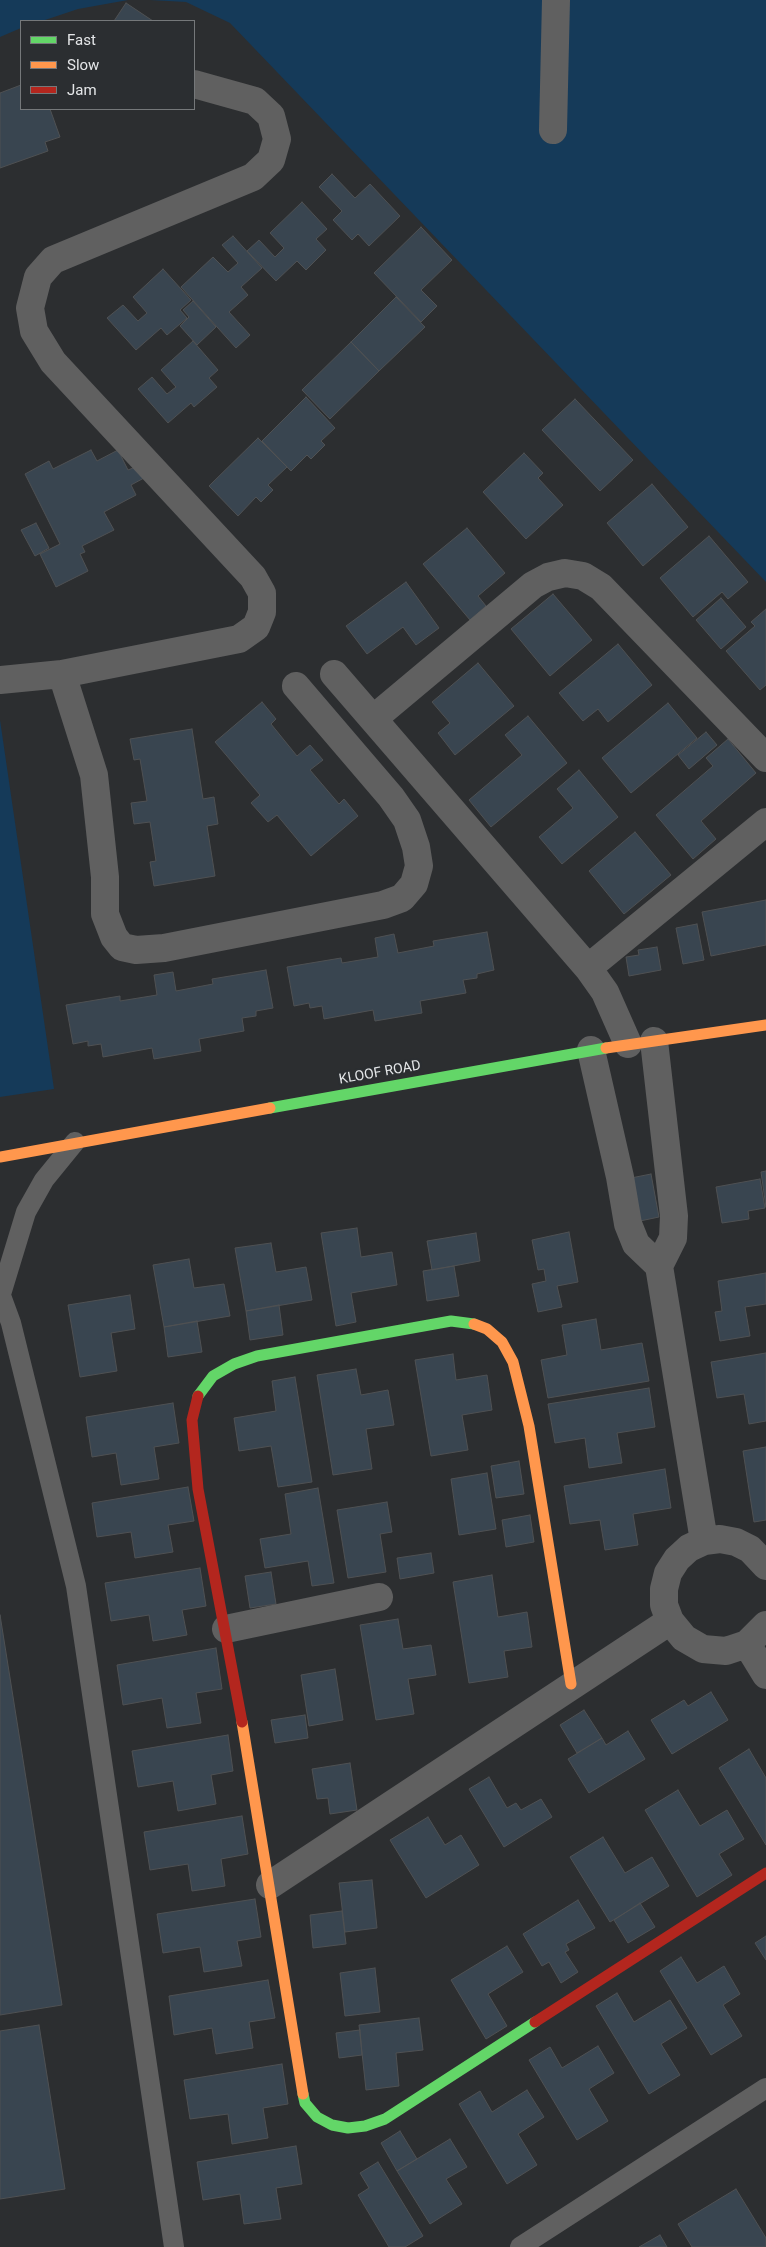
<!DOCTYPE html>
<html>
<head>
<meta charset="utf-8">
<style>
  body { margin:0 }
  #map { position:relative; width:766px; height:2247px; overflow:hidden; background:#2c2e30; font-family:Roboto,sans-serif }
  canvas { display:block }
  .legend { position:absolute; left:20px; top:20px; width:175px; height:90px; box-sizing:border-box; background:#2b2e31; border:1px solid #75787a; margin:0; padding:6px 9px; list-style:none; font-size:15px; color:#e4e6e8 }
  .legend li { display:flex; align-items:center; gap:10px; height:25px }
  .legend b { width:25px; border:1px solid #75787a }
</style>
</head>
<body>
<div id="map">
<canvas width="766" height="2247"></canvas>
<ul class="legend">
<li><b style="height:6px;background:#63d668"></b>Fast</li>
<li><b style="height:6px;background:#ff974d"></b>Slow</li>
<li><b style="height:6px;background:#b3261e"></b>Jam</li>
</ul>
</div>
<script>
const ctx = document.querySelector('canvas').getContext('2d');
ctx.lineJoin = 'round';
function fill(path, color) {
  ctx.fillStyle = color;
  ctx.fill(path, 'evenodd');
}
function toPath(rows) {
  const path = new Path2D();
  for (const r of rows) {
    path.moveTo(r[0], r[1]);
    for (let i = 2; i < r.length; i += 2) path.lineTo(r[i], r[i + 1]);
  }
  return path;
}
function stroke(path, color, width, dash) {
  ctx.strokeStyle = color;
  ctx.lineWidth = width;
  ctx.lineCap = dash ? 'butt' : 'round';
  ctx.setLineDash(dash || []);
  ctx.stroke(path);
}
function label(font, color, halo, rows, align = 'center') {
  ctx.font = font + ' Roboto,sans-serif';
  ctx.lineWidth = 4.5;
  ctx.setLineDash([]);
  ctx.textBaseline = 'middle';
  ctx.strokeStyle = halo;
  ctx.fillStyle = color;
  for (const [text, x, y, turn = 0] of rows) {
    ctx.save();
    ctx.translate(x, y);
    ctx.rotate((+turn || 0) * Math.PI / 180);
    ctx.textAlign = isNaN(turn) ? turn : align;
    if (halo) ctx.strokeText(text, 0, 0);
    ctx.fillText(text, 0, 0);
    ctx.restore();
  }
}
fill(toPath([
  [0,0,128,0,78,9,42,21,21,21,21,28,0,37],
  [150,0,766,0,766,582,230,23,186,2],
  [0,720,54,1089,0,1097]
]), '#153a59');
const building = toPath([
  [126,3,153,21,114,21,126,3],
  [21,85,21,109,50,109,60,137,45,142,48,151,0,168,0,93,21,85],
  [332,174,355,198,370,184,400,216,369,246,358,234,352,240,333,220,342,211,319,187,332,174],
  [302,202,327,229,316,239,326,250,306,270,297,261,276,281,247,251,259,240,275,257,284,248,270,233,302,202],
  [421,227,452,260,421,290,437,306,421,322,374,273,421,227],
  [233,236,262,268,241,287,248,295,229,312,250,335,236,348,181,287,213,257,228,272,238,263,222,245,233,236],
  [163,269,191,300,180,310,187,318,167,335,161,328,136,350,107,318,123,305,138,321,147,313,133,297,163,269],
  [396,297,425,327,379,371,351,342,396,297],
  [193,301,216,327,197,345,180,326,189,317,183,310,193,301],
  [193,341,218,370,209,378,217,387,194,407,191,403,168,423,138,389,152,377,167,394,176,387,161,370,193,341],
  [351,342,379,371,330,419,302,390,351,342],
  [306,397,335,428,321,441,325,445,311,459,307,455,291,471,262,441,306,397],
  [575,399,633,460,600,491,542,430,575,399],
  [258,438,287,467,268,485,273,490,261,502,256,497,238,516,209,486,258,438],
  [91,450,97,461,118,450,128,470,138,466,144,478,131,485,136,495,104,512,114,530,82,546,85,552,80,554,88,571,56,587,40,554,60,544,25,474,49,461,53,469,91,450],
  [524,453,543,473,538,478,563,505,526,539,483,492,524,453],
  [652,484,688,527,643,566,607,523,652,484],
  [36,523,49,548,35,556,21,530,36,523],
  [467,528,505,573,478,596,486,606,470,620,423,564,467,528],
  [709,536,748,582,728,599,722,592,693,617,660,578,709,536],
  [406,582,439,628,416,645,403,627,367,654,346,626,406,582],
  [553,594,592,640,550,676,511,629,553,594],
  [721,598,746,627,721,649,696,620,721,598],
  [766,609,766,685,760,690,726,651,755,626,751,622,766,609],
  [618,644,652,685,608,722,598,709,583,721,559,693,618,644],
  [478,663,514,706,455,755,438,733,450,723,432,702,478,663],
  [262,702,276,719,271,724,297,756,310,745,323,760,310,770,339,804,344,799,358,816,311,856,277,815,268,822,251,803,260,795,215,742,262,702],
  [668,703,697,738,631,793,602,758,668,703],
  [528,716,567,763,491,827,469,800,522,755,505,735,528,716],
  [192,729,203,799,214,797,218,824,207,826,215,876,154,886,150,862,156,861,150,822,134,824,131,803,147,801,140,759,134,760,130,739,192,729],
  [706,732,717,745,689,769,678,755,706,732],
  [728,739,756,773,701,821,716,839,693,859,656,815,713,766,706,758,728,739],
  [579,770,618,817,562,864,539,837,573,808,557,789,579,770],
  [635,832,671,875,624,914,589,871,635,832],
  [766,900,766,945,711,956,702,912,766,900],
  [697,924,704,960,683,964,676,928,697,924],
  [487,932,494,970,477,974,477,978,463,980,466,993,420,1001,422,1013,375,1021,373,1010,324,1019,322,1006,310,1008,309,1003,294,1006,287,967,341,958,342,963,378,957,375,938,394,934,398,953,434,946,433,941,487,932],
  [657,947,661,970,629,976,626,957,639,955,638,950,657,947],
  [266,970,273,1008,256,1011,256,1016,242,1018,244,1031,199,1039,201,1051,154,1059,152,1048,103,1057,101,1044,88,1046,88,1041,73,1044,66,1005,120,996,120,1001,157,995,154,975,173,972,176,991,213,984,212,979,266,970],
  [766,1171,766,1207,761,1172,766,1171],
  [651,1174,659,1217,640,1221,631,1178,651,1174],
  [760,1179,765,1208,748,1211,749,1219,722,1223,716,1187,760,1179],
  [357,1228,361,1257,392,1252,397,1285,351,1293,356,1322,336,1326,321,1233,357,1228],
  [569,1232,578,1282,557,1286,562,1307,538,1312,532,1284,546,1281,544,1269,538,1270,532,1240,569,1232],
  [476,1233,480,1261,432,1270,427,1241,476,1233],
  [271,1243,276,1272,306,1267,312,1300,246,1311,235,1248,271,1243],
  [189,1259,194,1288,224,1284,230,1316,164,1327,153,1265,189,1259],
  [454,1266,459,1296,427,1301,423,1271,454,1266],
  [766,1273,766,1304,745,1307,750,1336,720,1341,715,1312,722,1311,718,1281,766,1273],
  [130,1295,135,1329,111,1333,117,1371,80,1377,68,1305,130,1295],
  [279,1305,283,1335,250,1340,246,1311,279,1305],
  [596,1319,601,1350,642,1343,649,1381,548,1398,541,1360,567,1355,562,1325,596,1319],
  [197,1321,202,1352,168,1357,164,1327,197,1321],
  [766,1353,766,1421,749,1424,744,1394,717,1398,711,1362,766,1353],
  [453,1354,456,1380,487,1375,492,1410,462,1415,468,1450,431,1456,415,1360,453,1354],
  [356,1369,361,1395,388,1390,394,1425,366,1429,372,1469,333,1475,317,1375,356,1369],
  [295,1377,312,1482,278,1487,271,1446,239,1451,234,1418,276,1411,272,1381,295,1377],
  [649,1388,655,1427,617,1433,622,1463,589,1468,585,1438,555,1443,548,1404,649,1388],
  [173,1403,179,1443,154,1447,159,1479,121,1485,116,1453,92,1457,86,1417,173,1403],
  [766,1447,766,1520,754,1522,743,1451,766,1447],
  [519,1461,524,1494,496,1498,491,1466,519,1461],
  [665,1469,671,1508,633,1514,638,1545,605,1550,600,1520,570,1524,564,1486,665,1469],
  [487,1473,496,1529,459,1535,451,1479,487,1473],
  [188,1487,194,1521,168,1525,173,1552,135,1558,131,1532,97,1537,92,1503,188,1487],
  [318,1488,334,1583,312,1586,308,1561,265,1568,260,1539,291,1534,285,1494,318,1488],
  [387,1502,392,1532,380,1534,386,1572,348,1578,337,1510,387,1502],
  [530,1515,534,1542,506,1547,502,1520,530,1515],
  [431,1553,434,1573,400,1579,397,1558,431,1553],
  [200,1568,206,1606,182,1610,187,1635,153,1641,149,1615,111,1621,105,1583,200,1568],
  [271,1572,276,1604,250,1608,245,1576,271,1572],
  [492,1575,498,1617,527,1612,532,1647,504,1651,508,1677,469,1683,453,1582,492,1575],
  [0,1615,62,2005,0,2015,0,1615],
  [398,1619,403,1649,431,1645,436,1675,408,1679,414,1714,376,1720,360,1625,398,1619],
  [216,1648,222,1689,196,1693,201,1723,167,1728,162,1698,123,1705,117,1665,216,1648],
  [335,1669,343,1720,309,1726,301,1675,335,1669],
  [711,1692,728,1720,672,1754,651,1720,684,1700,688,1706,711,1692],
  [584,1710,602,1738,577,1753,560,1725,584,1710],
  [305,1715,308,1738,275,1743,271,1720,305,1715],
  [628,1731,645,1759,589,1793,568,1759,602,1738,606,1745,628,1731],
  [228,1735,233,1771,211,1775,216,1804,178,1811,173,1781,138,1787,132,1751,228,1735],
  [749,1749,766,1778,766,1845,719,1768,749,1749],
  [350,1763,357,1810,330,1814,328,1798,317,1799,312,1769,350,1763],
  [489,1777,507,1808,516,1803,521,1810,541,1799,552,1817,504,1847,469,1789,489,1777],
  [678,1790,700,1826,727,1810,744,1839,719,1854,732,1875,697,1897,645,1810,678,1790],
  [242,1816,248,1854,221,1859,225,1886,192,1891,188,1864,150,1870,144,1832,242,1816],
  [428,1817,445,1845,461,1835,479,1865,426,1898,390,1840,428,1817],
  [603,1837,625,1873,652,1857,669,1886,610,1922,570,1857,603,1837],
  [372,1880,377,1928,345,1932,339,1883,372,1880],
  [255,1899,261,1937,237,1941,242,1966,204,1972,200,1947,163,1953,157,1914,255,1899],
  [578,1900,595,1928,566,1944,569,1950,565,1952,578,1972,561,1983,549,1962,542,1966,523,1934,578,1900],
  [640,1903,655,1927,628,1943,614,1920,640,1903],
  [342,1911,346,1944,313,1948,310,1915,342,1911],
  [766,1936,766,1960,755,1943,766,1936],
  [507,1946,523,1972,488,1994,507,2026,486,2039,451,1980,507,1946],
  [681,1957,697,1983,724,1966,740,1994,723,2005,742,2036,711,2055,660,1971,681,1957],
  [375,1968,380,2012,345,2016,340,1973,375,1968],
  [268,1980,275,2018,249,2022,253,2048,216,2054,212,2028,174,2035,169,1996,268,1980],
  [617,1993,634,2022,670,2000,687,2028,661,2044,680,2075,649,2094,596,2006,617,1993],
  [419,2018,423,2050,396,2053,399,2086,366,2090,359,2025,419,2018],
  [39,2025,65,2189,0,2199,0,2031,39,2025],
  [360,2030,362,2055,339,2058,336,2033,360,2030],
  [598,2046,614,2073,589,2089,608,2121,577,2140,529,2060,550,2047,562,2068,598,2046],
  [282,2064,288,2104,263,2108,268,2138,232,2144,228,2114,190,2119,184,2080,282,2064],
  [527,2090,544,2117,518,2134,537,2165,507,2184,459,2104,480,2091,492,2112,527,2090],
  [400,2131,417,2159,397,2171,381,2143,400,2131],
  [450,2139,467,2167,446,2179,462,2204,430,2224,397,2171,450,2139],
  [296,2146,302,2184,276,2188,281,2219,244,2224,240,2194,203,2200,197,2162,296,2146],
  [378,2162,423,2236,405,2247,389,2247,358,2195,369,2188,360,2173,378,2162],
  [736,2189,766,2238,766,2247,692,2247,678,2224,736,2189],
  [660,2235,667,2247,639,2247,660,2235]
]);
fill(building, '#394550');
stroke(building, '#4f5153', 1);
stroke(toPath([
  [0,1293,11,1323,76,1586,174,2247],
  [1,1294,26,1212,44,1180,75,1142],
  [520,2247,766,2088]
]), '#606060', 20);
stroke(toPath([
  [553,130,556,0],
  [62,674,94,775,105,877,105,914,114,937,122,947,136,950,164,948,383,905,402,898,414,884,419,866,416,847,407,820,391,797,296,686],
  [334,674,588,968,605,992,628,1044],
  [0,680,62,674,239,639,256,627,262,612,262,593,253,577,53,362,34,331,30,308,38,277,53,260,253,177,271,160,277,139,271,116,255,101,194,84],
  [373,719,533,585,548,577,565,573,583,576,601,587,766,758],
  [588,968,766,822],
  [654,1041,674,1216,673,1238,659,1266,704,1541],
  [591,1050,620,1177,628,1224,636,1244,659,1266],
  [766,1566,750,1549,736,1542,720,1539,704,1541,689,1548,677,1559,668,1573,664,1589,664,1605,670,1621,684,1638,703,1649,726,1651,747,1644,766,1625],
  [226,1629,379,1597],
  [747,1644,766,1675],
  [270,1885,670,1621]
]), '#606060', 28);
stroke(toPath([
  [270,1108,606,1048],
  [198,1396,213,1376,234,1364,257,1356,451,1321,474,1324],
  [303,2094,305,2103,317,2117,332,2125,348,2128,365,2126,385,2119,535,2022]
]), '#63d668', 11);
stroke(toPath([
  [606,1048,766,1025],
  [0,1157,270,1108],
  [474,1324,487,1329,502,1342,513,1362,529,1426,571,1684],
  [242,1722,303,2094]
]), '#ff974d', 11);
stroke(toPath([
  [198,1396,192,1420,198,1489,242,1722],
  [535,2022,766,1873]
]), '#b3261e', 11);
label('14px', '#e4e6e8', '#2b2e31', [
  ["KLOOF ROAD",380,1073,-10]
]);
</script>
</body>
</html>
